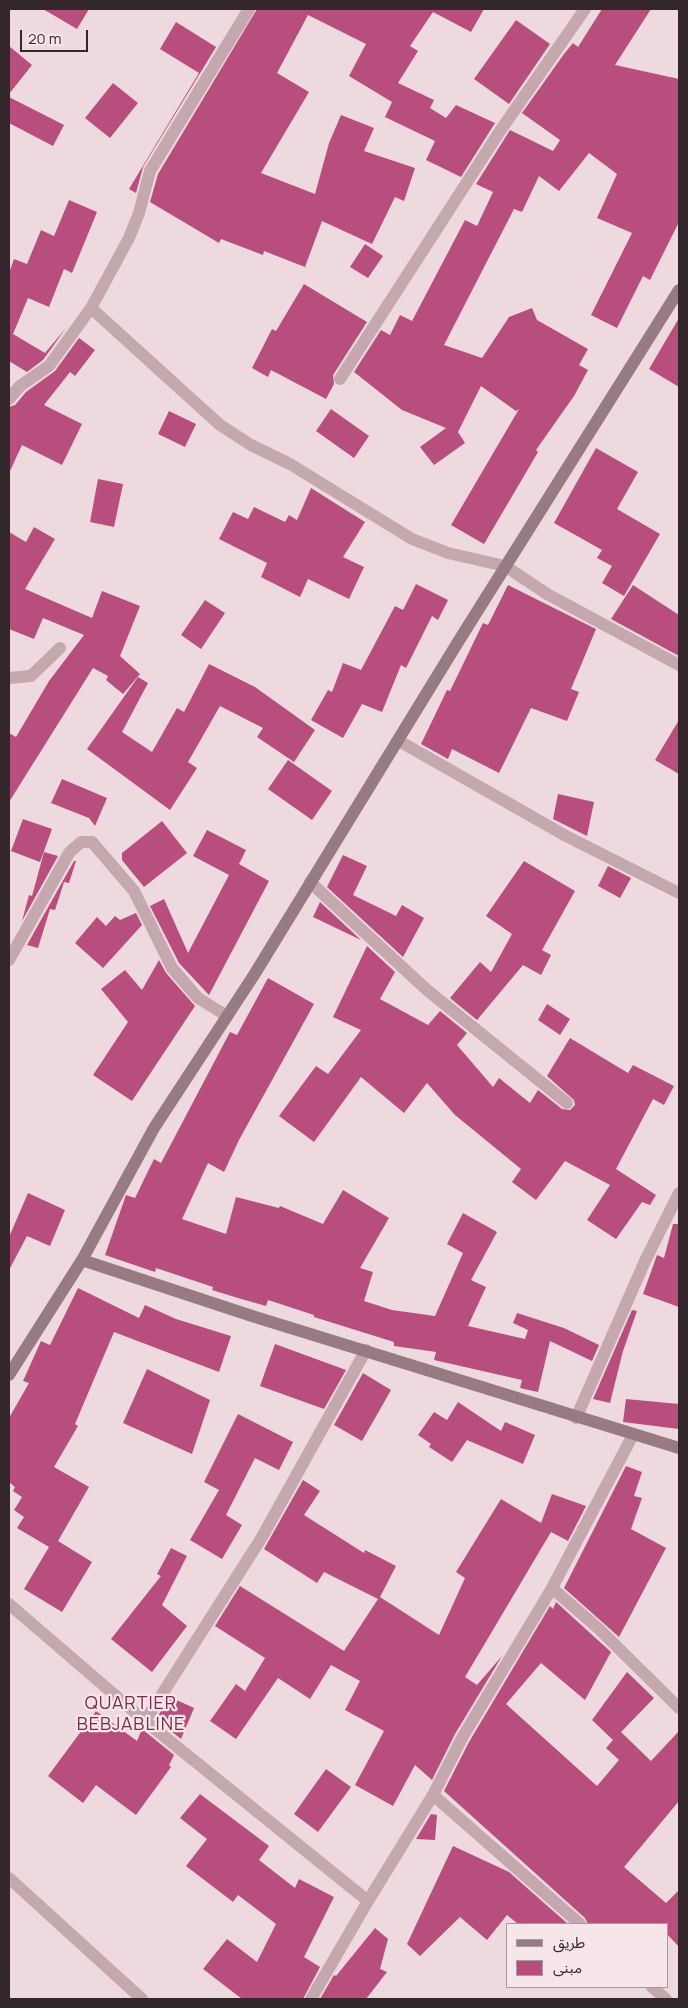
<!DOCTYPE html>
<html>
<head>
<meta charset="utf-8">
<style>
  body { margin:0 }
  #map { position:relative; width:688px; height:2008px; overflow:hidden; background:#eedade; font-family:Manrope,"Noto Sans Arabic",sans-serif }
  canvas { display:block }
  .frame { position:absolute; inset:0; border:10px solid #33272b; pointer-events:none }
  .legend { position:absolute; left:506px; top:1923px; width:162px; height:65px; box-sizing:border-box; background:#f7e6e9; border:1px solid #a99a9d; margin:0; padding:6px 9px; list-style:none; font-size:15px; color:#33272b }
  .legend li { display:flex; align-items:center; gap:10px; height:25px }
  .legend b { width:25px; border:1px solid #a99a9d }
  .scale { position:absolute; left:20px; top:30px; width:68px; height:22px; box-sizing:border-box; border:2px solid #33272b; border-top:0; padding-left:6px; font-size:15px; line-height:18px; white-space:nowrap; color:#33272b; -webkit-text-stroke:4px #f7e6e9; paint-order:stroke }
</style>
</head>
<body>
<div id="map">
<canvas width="688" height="2008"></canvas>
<div class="frame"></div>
<ul class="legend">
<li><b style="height:6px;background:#987a83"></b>طريق</li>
<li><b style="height:14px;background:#b84e7d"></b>مبنى</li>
</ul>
<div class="scale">20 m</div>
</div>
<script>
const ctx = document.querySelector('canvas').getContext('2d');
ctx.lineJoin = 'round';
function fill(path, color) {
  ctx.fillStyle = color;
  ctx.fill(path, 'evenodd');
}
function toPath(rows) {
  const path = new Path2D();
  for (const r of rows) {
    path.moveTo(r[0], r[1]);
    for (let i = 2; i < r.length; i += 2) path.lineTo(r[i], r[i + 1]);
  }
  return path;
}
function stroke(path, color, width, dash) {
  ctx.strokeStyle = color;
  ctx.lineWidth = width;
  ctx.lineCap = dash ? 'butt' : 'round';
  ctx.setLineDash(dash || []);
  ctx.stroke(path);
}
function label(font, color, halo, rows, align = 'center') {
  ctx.font = font + ' Manrope,sans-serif';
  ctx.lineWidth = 4.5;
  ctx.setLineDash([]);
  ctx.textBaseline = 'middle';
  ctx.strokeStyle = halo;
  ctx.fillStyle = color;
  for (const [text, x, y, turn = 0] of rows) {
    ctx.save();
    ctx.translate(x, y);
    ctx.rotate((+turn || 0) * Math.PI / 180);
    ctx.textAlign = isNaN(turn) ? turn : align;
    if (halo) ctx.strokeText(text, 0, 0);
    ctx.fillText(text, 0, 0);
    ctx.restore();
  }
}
fill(toPath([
  [43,9,89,9,77,29],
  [257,9,484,9,471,32,433,12,410,46,418,51,398,83,434,100,430,108,446,118,456,105,495,123,461,177,426,160,435,141,385,117,392,102,349,76,366,44,308,15,277,73,309,92,261,173,315,194,329,143,341,115,374,128,364,151,415,168,404,201,395,197,372,244,322,221,305,267,264,251,263,255,221,239,219,243,150,202,158,174],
  [602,9,651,9,615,65,679,79,679,222,650,280,643,276,617,328,591,315,632,233,597,218,617,174,589,153,559,191,539,176,522,212,514,209,444,345,482,358,509,317,532,308,537,320,588,349,579,365,588,370,574,396,536,450,538,452,484,544,451,525,519,409,516,411,481,386,458,432,465,443,434,465,420,447,446,428,402,410,354,372,381,330,390,335,400,315,412,321,465,220,477,226,493,192,476,184,510,130,553,151,560,140,522,113,564,54,573,43,578,47],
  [516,20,550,44,509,104,474,79],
  [176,22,216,47,143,167,136,193,129,189,199,73,160,49],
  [9,46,32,65,9,94],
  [113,83,138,103,110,138,85,118],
  [9,97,64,125,53,146,9,123],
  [69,200,97,212,72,273,64,269,49,307,28,298,13,334,45,353,66,328,43,360,27,372,9,361,9,273,14,259,27,264,41,230,54,236],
  [365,244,383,256,368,278,350,267],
  [304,284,367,322,333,375,334,384,326,399,271,370,268,377,252,368,272,329,276,331],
  [679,318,679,387,649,369],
  [79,338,95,350,75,376,70,372,44,405,82,424,62,465,22,445,9,473,9,407,15,405,26,392,55,371],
  [331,409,369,436,354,458,316,431],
  [169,411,196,424,185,447,158,434],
  [596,448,638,472,617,509,660,534,624,596,602,583,612,566,597,558,602,550,554,523],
  [98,479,123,484,114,527,90,522],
  [311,488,365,522,343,557,364,567,349,599,308,579,300,597,261,577,267,563,219,539,233,512,248,519,254,507,285,522,289,515,297,520],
  [34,527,55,539,25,589,92,618,102,591,140,606,120,656,140,674,123,694,106,680,108,676,93,668,9,802,9,733,16,737,49,681,84,635,43,618,34,639,9,629,9,532,26,542],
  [416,584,448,600,438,620,432,616,406,668,401,665,382,712,362,704,343,738,311,720,328,690,332,692,343,663,361,670,395,606,403,610],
  [508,585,596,629,571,689,579,692,567,721,531,708,499,773,452,749,448,759,421,744,447,690,450,691,483,623,488,625],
  [633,585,679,615,679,656,611,619],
  [205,600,225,613,201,649,181,635],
  [209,664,255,687,315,730,294,762,257,737,263,728,220,706,188,762,197,768,170,810,87,749,138,677,148,683,122,732,152,752,177,708,184,712],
  [679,720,679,774,655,760],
  [288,760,332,791,312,820,268,789],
  [62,779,107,798,95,826,89,818,51,803],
  [558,794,594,802,587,836,553,819],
  [23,819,52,829,40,862,11,851],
  [162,821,187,853,144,887,122,860,122,853],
  [207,830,246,850,239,864,269,881,209,995,179,963,150,906,164,899,188,953,229,875,193,856],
  [44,852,58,856,22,921,29,895,32,896],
  [343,855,367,866,353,895,396,916,402,905,424,918,403,957,327,887],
  [74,861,76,861,69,883,64,882,55,910,50,909,38,948,27,945],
  [524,861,575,891,542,950,551,955,541,975,523,965,477,1020,450,998,480,962,491,972,512,934,486,916],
  [608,866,631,878,620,898,598,886],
  [320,902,361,940,313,917],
  [136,913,142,925,103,968,75,943,97,917,106,926,115,916,120,920],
  [367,946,395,972,380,999,428,1025,440,1011,467,1033,457,1045,493,1087,499,1078,530,1103,538,1090,562,1109,570,1110,575,1105,574,1100,547,1076,570,1038,628,1073,633,1065,674,1086,664,1105,653,1099,616,1169,656,1195,650,1205,642,1202,616,1239,587,1220,610,1185,565,1161,536,1200,512,1182,521,1169,455,1115,427,1083,404,1113,361,1077,314,1142,279,1116,316,1066,328,1074,361,1030,333,1017],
  [159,960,166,973,195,1006,132,1101,93,1075,128,1022,101,989,125,970,142,990],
  [268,978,314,1004,239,1140,224,1172,208,1163,182,1219,226,1234,236,1197,279,1208,280,1206,323,1224,343,1190,389,1218,360,1268,373,1272,364,1301,392,1310,435,1316,463,1253,447,1244,463,1213,497,1232,471,1280,486,1287,468,1326,525,1339,528,1330,513,1323,517,1313,564,1328,599,1345,592,1361,550,1341,538,1392,520,1388,522,1380,434,1360,436,1352,394,1346,394,1342,314,1317,314,1315,268,1300,266,1306,238,1298,212,1290,213,1287,156,1268,155,1272,105,1255,126,1195,135,1198,154,1159,161,1163,230,1032,237,1035],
  [547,1004,570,1019,560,1035,538,1020],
  [28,1193,65,1210,50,1246,27,1236,9,1270,9,1237],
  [673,1224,679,1224,679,1307,643,1294,657,1255,664,1258],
  [78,1288,139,1318,145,1305,176,1319,231,1336,219,1372,114,1332,75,1424,78,1426,54,1467,89,1487,58,1541,92,1562,62,1612,24,1589,49,1547,17,1528,24,1517,14,1510,22,1497,13,1491,15,1487,9,1482,9,1418,29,1383,23,1381,41,1341,50,1345],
  [632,1310,637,1311,623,1351,610,1403,593,1399],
  [275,1344,346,1370,324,1409,260,1386],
  [147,1369,210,1400,192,1454,123,1423],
  [363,1373,391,1390,362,1441,334,1425],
  [626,1399,679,1404,679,1429,623,1422],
  [458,1402,501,1431,505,1422,535,1435,523,1464,467,1440,452,1462,429,1447,431,1444,418,1435,434,1412,447,1420],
  [238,1414,293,1442,279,1470,255,1458,226,1515,242,1525,222,1559,190,1540,219,1490,204,1482],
  [626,1466,642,1472,634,1496,642,1498,631,1529,666,1548,619,1637,564,1588],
  [303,1480,320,1491,304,1515,364,1553,365,1550,396,1566,380,1597,439,1635,465,1578,456,1572,501,1499,541,1523,552,1494,586,1506,568,1541,551,1532,465,1677,477,1685,502,1656,455,1734,432,1780,415,1765,393,1806,355,1785,384,1731,345,1710,360,1681,331,1665,310,1699,278,1678,236,1739,210,1721,236,1684,245,1691,265,1658,215,1626,240,1586,344,1651,378,1599,324,1572,317,1583,264,1549],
  [171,1548,187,1556,162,1605,187,1626,152,1672,111,1639,161,1576,157,1574],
  [556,1602,611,1652,585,1700,541,1663,506,1704,597,1786,619,1760,606,1748,613,1740,592,1720,627,1672,654,1698,621,1732,651,1761,679,1731,679,1801,624,1867,666,1903,679,1890,679,1947,667,1934,667,1924,588,1924,585,1918,444,1791,469,1742,550,1606,553,1609],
  [170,1697,194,1708,181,1739,156,1719],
  [96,1711,137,1741,142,1729,174,1755,169,1765,171,1767,136,1815,96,1785,83,1803,48,1776],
  [326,1769,351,1787,318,1832,294,1814],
  [200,1794,269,1846,259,1860,295,1888,299,1879,334,1897,304,1957,320,1967,303,1999,242,1999,203,1969,227,1939,257,1962,276,1924,238,1895,233,1902,186,1866,207,1839,180,1818],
  [431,1814,437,1815,435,1840,416,1839],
  [453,1846,509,1872,568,1924,518,1924,507,1915,487,1940,460,1917,420,1956,407,1944],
  [375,1928,388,1939,380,1969,387,1972,366,1999,320,1999,334,1975,336,1976]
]), '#b84e7d');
stroke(toPath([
  [91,308,220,425,251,445,290,464,412,539,448,553,505,566,547,594,679,665],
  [340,379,500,131,585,9],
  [9,399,20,386,49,366,91,308,129,238,139,213,150,171,249,9],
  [9,678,31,676,60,648],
  [399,741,566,836,679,893],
  [310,882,427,990,567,1103],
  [9,960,69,853,81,842,92,842,134,891,172,968,198,998,227,1016],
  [576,1418,645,1261,679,1193],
  [552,1588,599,1629,679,1708],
  [9,1604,145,1721,368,1901],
  [145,1721,262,1537,366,1350],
  [433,1795,580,1924],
  [9,1878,142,1999],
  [652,1987,666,1999],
  [311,1999,368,1901,433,1795,462,1738,552,1588,633,1435]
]), '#c5a8ae', 12);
stroke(toPath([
  [82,1260,252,1316,679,1448],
  [9,1375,82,1260,154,1128,254,975,458,642,679,290]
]), '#987a83', 12);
ctx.letterSpacing = '1px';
label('18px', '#79294d', '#f7e6e9', [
  ["QUARTIER",131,1704],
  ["BEBJABLINE",131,1725]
]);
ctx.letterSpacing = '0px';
</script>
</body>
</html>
